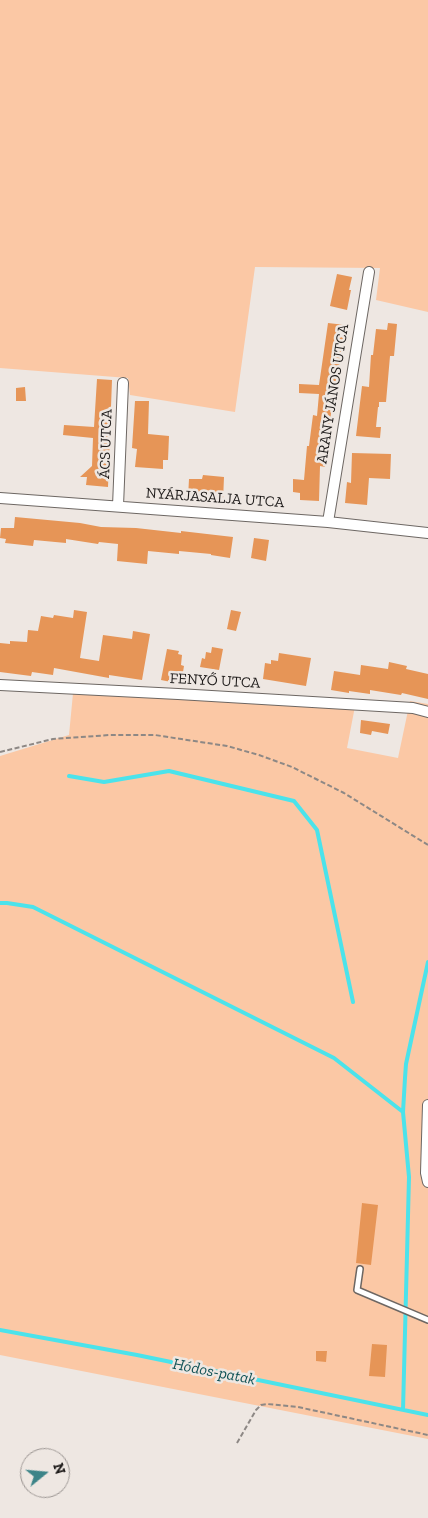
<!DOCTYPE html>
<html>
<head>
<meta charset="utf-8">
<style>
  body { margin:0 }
  #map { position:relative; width:428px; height:1518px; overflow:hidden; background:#eee7e2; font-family:"Zilla Slab",serif }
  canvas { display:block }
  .north { position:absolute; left:20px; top:1448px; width:50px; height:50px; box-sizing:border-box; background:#eee7e2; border:1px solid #9b9592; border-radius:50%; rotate:73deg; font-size:14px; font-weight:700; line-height:20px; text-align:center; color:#1e1b1a }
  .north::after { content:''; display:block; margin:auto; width:18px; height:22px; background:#3c8488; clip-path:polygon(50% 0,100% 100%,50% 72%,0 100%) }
</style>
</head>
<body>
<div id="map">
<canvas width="428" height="1518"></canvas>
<div class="north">N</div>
</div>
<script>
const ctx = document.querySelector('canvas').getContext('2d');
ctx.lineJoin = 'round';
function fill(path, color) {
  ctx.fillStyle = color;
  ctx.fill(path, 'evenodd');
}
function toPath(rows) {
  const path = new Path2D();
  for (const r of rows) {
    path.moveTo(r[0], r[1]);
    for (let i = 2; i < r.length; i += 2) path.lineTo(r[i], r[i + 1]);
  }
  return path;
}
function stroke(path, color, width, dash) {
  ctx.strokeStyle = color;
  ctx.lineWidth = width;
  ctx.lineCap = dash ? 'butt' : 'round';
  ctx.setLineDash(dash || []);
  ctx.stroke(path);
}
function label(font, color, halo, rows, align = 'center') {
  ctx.font = font + ' "Zilla Slab",serif';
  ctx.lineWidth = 5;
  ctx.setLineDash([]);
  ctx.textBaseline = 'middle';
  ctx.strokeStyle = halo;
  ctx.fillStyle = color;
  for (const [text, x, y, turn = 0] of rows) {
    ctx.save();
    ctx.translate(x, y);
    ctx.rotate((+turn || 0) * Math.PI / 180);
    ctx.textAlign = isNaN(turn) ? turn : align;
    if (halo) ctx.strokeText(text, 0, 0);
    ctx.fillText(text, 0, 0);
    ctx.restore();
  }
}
fill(toPath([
  [0,0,428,0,428,312,376,300,380,268,255,267,235,412,130,395,128,378,0,368],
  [74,683,356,701,347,748,398,758,410,701,428,704,428,1439,0,1355,0,756,69,735]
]), '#fbc8a5');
stroke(toPath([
  [69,776,104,782,169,771,294,801,317,830,353,1002],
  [0,903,7,903,33,907,334,1058,403,1112],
  [0,1330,137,1355,428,1415],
  [403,1410,409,1177,403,1112,405,1078,406,1064,428,962]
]), '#4be3eb', 4);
fill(toPath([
  [337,274,352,277,349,290,351,290,347,310,330,306],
  [328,323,345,325,338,375,336,375,335,406,332,406,328,436,327,436,325,467,320,466,319,501,300,500,300,493,293,492,293,479,304,480,307,446,309,446,313,415,317,416,319,394,299,393,299,384,319,385],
  [388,323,397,324,394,356,390,356,386,402,379,402,379,407,378,407,376,427,381,427,380,438,356,436,362,386,369,387,371,355,373,355,376,329,387,330],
  [97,379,112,380,108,487,86,485,87,477,80,477,92,466,93,438,63,435,64,425,94,427],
  [25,387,26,401,16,401,16,388],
  [135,401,149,401,148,434,169,436,168,460,163,460,163,469,135,467,137,449,132,448],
  [352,453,391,454,390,479,369,478,367,505,345,503,347,482,351,483],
  [203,475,224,477,223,501,188,498,189,479,202,479],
  [15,517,80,523,101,527,136,528,181,533,181,531,233,537,230,558,211,555,211,554,179,551,179,554,148,551,147,564,117,561,118,544,99,542,98,544,66,539,66,543,34,540,33,546,5,543,6,539,0,538,1,528,14,528],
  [254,538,269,540,266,561,251,558],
  [74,610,87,612,80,658,99,661,103,635,132,639,133,631,150,634,142,680,109,675,109,678,54,668,53,675,32,672,31,676,0,672,0,643,10,644,10,641,27,642,28,630,38,631,41,616,53,618,54,615,73,618],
  [231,610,241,612,236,631,227,629],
  [212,647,223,649,219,670,200,667,202,658,205,659,206,652,211,653],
  [167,649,179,651,178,654,182,655,181,665,184,666,181,684,161,680],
  [279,653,311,658,306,686,263,679,265,663,271,664,271,660,278,661],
  [389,662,407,666,406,669,428,674,428,699,402,693,401,695,370,690,370,694,349,691,349,693,331,690,334,671,360,675,361,665,388,669],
  [361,720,390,724,388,734,372,731,371,735,360,733],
  [362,1203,378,1205,371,1265,356,1263],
  [372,1344,387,1345,385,1377,369,1376],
  [316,1351,327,1351,326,1362,316,1361]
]), '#e69557');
const service = toPath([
  [360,1269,357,1290,428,1320]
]);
const minor = toPath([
  [0,498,328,522,428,533],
  [118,506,123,383],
  [328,522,369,272],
  [0,685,178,694,413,708,428,712],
  [428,1105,426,1173,428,1182]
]);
stroke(service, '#6d6763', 8);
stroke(minor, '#6d6763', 12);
stroke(toPath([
  [0,752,53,739,110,735,155,735,227,746,259,755,292,767,344,793,428,845],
  [237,1443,256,1410,261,1405,267,1404,298,1407,428,1435]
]), '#8d8885', 2, [5, 2.5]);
stroke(service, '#fff', 5);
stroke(minor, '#fff', 10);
label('15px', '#1e1b1a', '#eee7e2', [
  ["ARANY JÁNOS UTCA",333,394,-81],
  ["ÁCS UTCA",106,444,-88],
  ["NYÁRJASALJA UTCA",215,498,4],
  ["FENYŐ UTCA",215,681,3]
]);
label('italic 16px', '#115256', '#eee7e2', [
  ["Hódos-patak",214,1372,11]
]);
</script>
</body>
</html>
